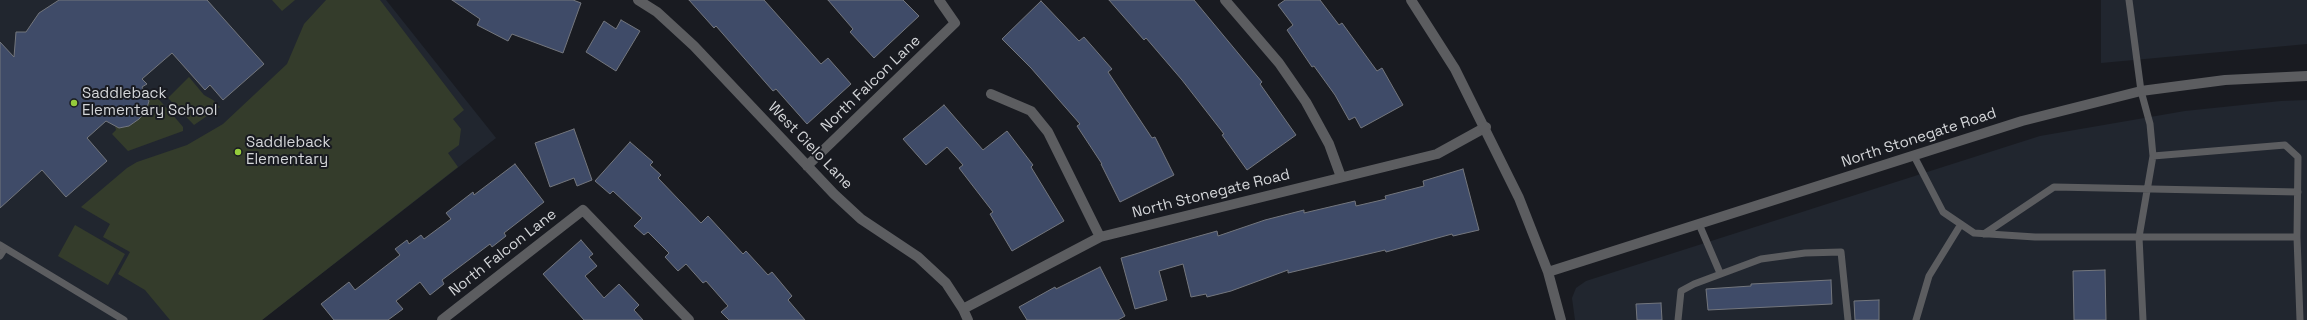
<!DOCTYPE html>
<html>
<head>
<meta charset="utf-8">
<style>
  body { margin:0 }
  canvas { display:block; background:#191b21 }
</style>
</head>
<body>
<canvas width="2307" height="320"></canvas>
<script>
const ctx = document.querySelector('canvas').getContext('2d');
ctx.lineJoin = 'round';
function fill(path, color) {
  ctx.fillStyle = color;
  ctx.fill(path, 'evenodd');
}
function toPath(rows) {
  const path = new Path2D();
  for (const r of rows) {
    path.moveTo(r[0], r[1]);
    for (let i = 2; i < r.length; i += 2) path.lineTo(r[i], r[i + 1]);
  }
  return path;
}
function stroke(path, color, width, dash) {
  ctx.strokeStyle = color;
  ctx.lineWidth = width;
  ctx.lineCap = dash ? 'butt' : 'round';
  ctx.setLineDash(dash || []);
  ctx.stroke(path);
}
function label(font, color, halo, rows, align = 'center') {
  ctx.font = font + ' "Space Grotesk",sans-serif';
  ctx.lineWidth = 4;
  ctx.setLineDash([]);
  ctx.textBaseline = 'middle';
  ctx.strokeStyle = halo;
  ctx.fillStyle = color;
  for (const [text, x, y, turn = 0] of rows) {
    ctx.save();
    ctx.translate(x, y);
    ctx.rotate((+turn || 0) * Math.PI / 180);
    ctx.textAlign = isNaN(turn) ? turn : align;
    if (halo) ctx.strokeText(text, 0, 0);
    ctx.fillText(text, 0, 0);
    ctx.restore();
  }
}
fill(toPath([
  [0,0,386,0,496,138,262,320,0,320],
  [2101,0,2307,0,2307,44,2101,63],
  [2307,100,2307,320,1575,320,1572,298,1576,288,1586,281,2040,136,2185,111,2281,101]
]), '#21262f');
fill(toPath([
  [272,0,295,0,282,11],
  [326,0,380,0,464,110,453,119,461,129,459,145,448,153,458,167,262,320,170,320,145,290,118,274,130,252,103,237,110,224,81,207,127,168,137,162,187,145,223,124,287,64,304,24],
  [189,77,204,95,213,100,220,107,194,125,168,98],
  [149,92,154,94,178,121,183,127,183,131,128,151,112,134,116,130,115,126,119,128,129,126,143,115,149,101,145,93],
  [75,225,125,254,108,285,58,256]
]), '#343c2b');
const building = toPath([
  [59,0,207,0,264,64,223,100,210,85,205,90,172,53,142,79,147,84,142,87,149,101,146,111,139,119,129,126,119,128,106,121,87,138,107,161,66,197,42,170,0,208,0,42,14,57,16,32,26,32,39,13,59,0],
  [452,0,573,0,581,3,563,53,512,34,508,41,477,25,480,19,452,0],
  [689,0,764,0,821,64,828,58,851,84,807,124,776,89,773,91,716,26,714,28,689,0],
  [828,0,903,0,919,16,874,58,850,32,853,29,828,0],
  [1109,0,1194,0,1262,82,1260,84,1296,135,1247,170,1222,135,1224,134,1182,80,1146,38,1144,40,1109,0],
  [1285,0,1320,0,1339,25,1342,23,1377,71,1382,68,1403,105,1361,128,1355,117,1349,120,1335,95,1314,66,1312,67,1287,30,1293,25,1278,5,1285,0],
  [1041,1,1079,41,1084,37,1112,69,1108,72,1152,138,1155,137,1174,175,1120,202,1101,164,1102,164,1077,126,1080,124,1031,68,1002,39,1041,1],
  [621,20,640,31,616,71,586,52,604,21,616,29,621,20],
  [944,105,983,150,1007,131,1033,165,1031,167,1064,221,1012,251,990,214,993,212,959,168,963,165,947,147,926,165,903,139,944,105],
  [574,129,592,180,577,186,574,178,550,187,535,143,574,129],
  [630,142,653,162,650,165,661,175,658,178,701,223,708,216,743,254,746,251,768,275,772,272,792,296,788,300,805,320,729,320,721,312,728,306,706,281,703,283,686,264,678,271,665,257,669,253,648,232,644,235,634,226,642,218,613,191,610,194,595,181,630,142],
  [515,164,544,202,504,233,506,236,492,247,490,244,442,280,444,284,430,295,420,282,396,301,403,309,388,320,334,320,321,304,349,282,355,290,400,255,395,249,407,240,409,244,421,235,424,239,451,219,446,213,473,192,474,195,515,164],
  [1463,169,1479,230,1453,236,1452,234,1386,252,1385,250,1288,273,1288,270,1231,291,1207,297,1206,294,1191,297,1183,264,1159,271,1167,300,1135,309,1121,258,1217,231,1218,236,1265,220,1304,210,1304,213,1355,201,1356,206,1386,199,1385,196,1424,186,1423,181,1463,169],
  [581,240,593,254,589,257,597,266,585,276,604,298,619,284,639,305,634,310,643,320,584,320,543,274,581,240],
  [1100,267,1125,316,1118,320,1027,320,1019,307,1055,287,1056,289,1100,267],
  [2105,270,2106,320,2074,320,2073,271,2105,270],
  [1831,280,1832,304,1708,310,1706,289,1751,286,1751,284,1831,280],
  [1879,300,1879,320,1855,320,1854,301,1879,300],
  [1661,303,1662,320,1637,320,1636,304,1661,303]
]);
fill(building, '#3f4b68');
stroke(building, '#73767d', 1);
stroke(toPath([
  [2129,0,2141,91,2150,124,2153,156,2139,237,2143,320],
  [1914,156,1943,212,1974,233,2035,237,2297,237],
  [2153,156,2285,145,2298,157,2297,237,2300,320],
  [1699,224,1720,273],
  [1984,234,2054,187,2298,192],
  [0,245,124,320],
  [0,256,5,248],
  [1678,320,1681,291,1694,284,1761,259,1805,253,1841,252,1848,320],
  [1916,320,1929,276,1961,224]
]), '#5c5d60', 7);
stroke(toPath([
  [638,0,657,12,694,46,834,194,861,219,918,257,946,283,963,309],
  [1225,0,1279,63,1306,102,1329,144,1341,177],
  [991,94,1031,111,1048,132,1100,237],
  [807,166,955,23,939,0],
  [442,320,583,210,689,320],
  [968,320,963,309,1100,237,1437,154,1486,127]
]), '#5c5d60', 10);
stroke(toPath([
  [1411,0,1455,69,1519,198,1548,272,1561,320],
  [1548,272,2022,121,2141,91,2225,80,2307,76]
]), '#5c5d60', 10);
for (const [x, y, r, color] of [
  [74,103,4,"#95cc3b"],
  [238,152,4,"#95cc3b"]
]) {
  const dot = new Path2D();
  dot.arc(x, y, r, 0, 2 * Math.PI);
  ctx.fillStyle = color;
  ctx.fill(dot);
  stroke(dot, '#191b21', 1.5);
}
label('15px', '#d3d5d8', '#191b21', [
  ["North Falcon Lane",871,84,-44],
  ["North Stonegate Road",1919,138,-18],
  ["West Cielo Lane",810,146,46],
  ["North Stonegate Road",1211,194,-14],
  ["North Falcon Lane",503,253,-38]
]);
label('15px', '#d3d5d8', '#191b21', [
  ["Saddleback",82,94],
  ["Elementary School",82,111],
  ["Saddleback",246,143],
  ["Elementary",246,160]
], 'left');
</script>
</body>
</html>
